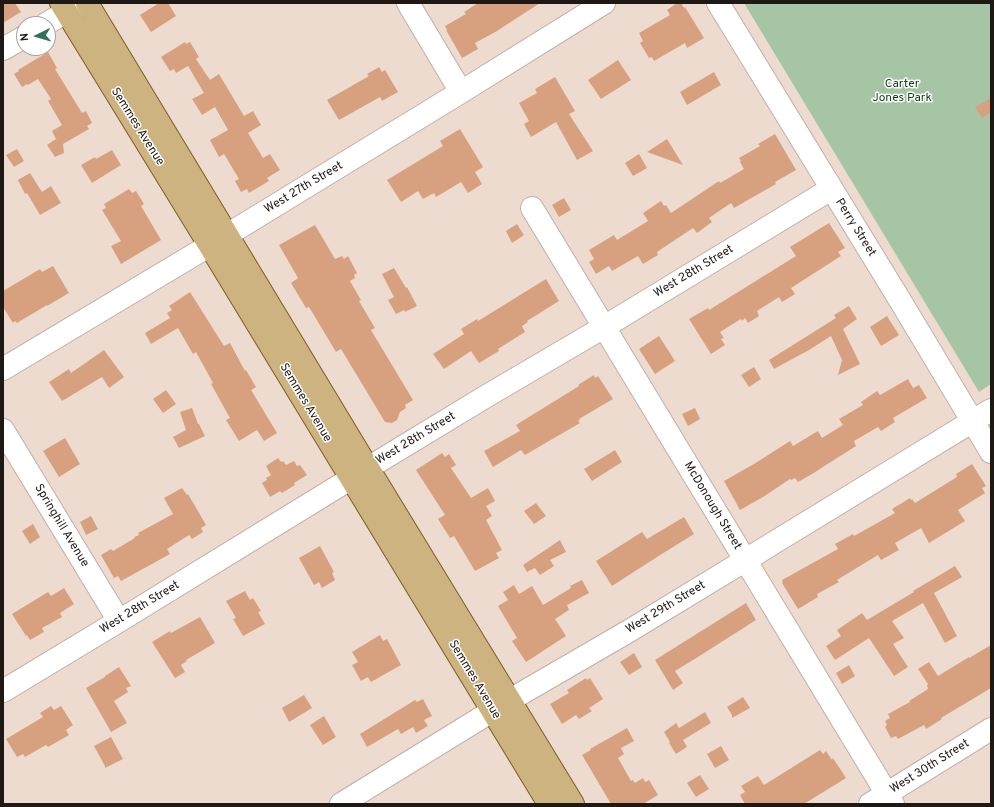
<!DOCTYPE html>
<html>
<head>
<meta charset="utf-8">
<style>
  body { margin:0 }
  #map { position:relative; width:994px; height:807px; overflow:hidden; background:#eedbd0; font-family:Overpass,sans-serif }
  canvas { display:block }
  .frame { position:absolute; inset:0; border:4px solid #1f1915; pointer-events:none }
  .north { position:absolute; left:16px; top:16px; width:40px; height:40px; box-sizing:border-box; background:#fff; border:1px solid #a5a3a1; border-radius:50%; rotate:265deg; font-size:11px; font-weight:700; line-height:16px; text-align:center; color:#1f1915 }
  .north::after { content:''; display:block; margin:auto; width:14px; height:18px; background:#366f57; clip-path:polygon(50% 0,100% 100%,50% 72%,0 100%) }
</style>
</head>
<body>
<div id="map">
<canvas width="994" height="807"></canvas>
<div class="frame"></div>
<div class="north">N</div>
</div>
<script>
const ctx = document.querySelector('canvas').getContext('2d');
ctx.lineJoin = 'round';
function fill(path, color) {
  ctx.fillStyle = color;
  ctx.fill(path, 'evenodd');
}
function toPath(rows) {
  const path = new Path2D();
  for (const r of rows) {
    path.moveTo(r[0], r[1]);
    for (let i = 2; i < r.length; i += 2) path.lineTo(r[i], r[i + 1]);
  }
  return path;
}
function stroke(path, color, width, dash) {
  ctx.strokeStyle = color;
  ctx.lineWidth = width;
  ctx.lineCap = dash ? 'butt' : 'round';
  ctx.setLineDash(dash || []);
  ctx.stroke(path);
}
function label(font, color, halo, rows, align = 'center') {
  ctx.font = font + ' Overpass,sans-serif';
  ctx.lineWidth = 3;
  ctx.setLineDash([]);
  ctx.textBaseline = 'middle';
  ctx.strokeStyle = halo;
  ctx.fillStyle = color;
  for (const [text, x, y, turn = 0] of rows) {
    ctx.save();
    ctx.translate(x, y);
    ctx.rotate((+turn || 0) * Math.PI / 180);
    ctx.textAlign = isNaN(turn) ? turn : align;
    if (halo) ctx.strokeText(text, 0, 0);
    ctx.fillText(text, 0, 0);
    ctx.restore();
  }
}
fill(toPath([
  [744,3,991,3,991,384,979,392]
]), '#a5c5a5');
fill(toPath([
  [3,3,15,3,21,12,3,23],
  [159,3,168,3,176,16,151,32,140,15],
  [478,3,540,3,497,31,475,43,478,49,462,58,446,30,447,30,445,26,466,14,464,12],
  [677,3,681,3,684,8,685,7,704,38,687,48,685,43,654,61,652,57,649,58,640,43,643,41,639,33,670,15,667,10],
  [185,42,186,44,190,42,199,57,196,59,210,80,219,74,244,116,253,111,261,125,248,133,263,158,270,154,280,170,267,178,269,181,249,193,247,189,241,192,235,181,239,179,224,154,219,157,210,140,228,130,215,107,202,115,192,99,204,93,188,66,176,73,174,69,170,71,161,57],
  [48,52,57,68,55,69,82,113,86,111,92,123,87,126,89,129,63,144,64,153,55,157,47,145,56,139,52,131,62,125,48,101,51,99,38,79,28,85,27,84,22,87,14,74,19,71,18,70],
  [618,60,631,80,601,99,588,80],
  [379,67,382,72,385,70,398,92,382,101,380,97,339,120,327,100,369,76,367,74],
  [714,72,721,85,687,105,680,92],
  [555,77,575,111,569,114,593,151,577,160,556,122,531,137,524,124,529,121,519,103,537,93,535,89],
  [991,98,991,112,982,118,975,107],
  [460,129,483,167,475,172,482,184,468,193,461,182,436,197,434,193,423,199,418,191,401,202,387,180,443,146,440,141],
  [775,134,796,170,775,182,776,184,734,208,731,203,709,218,712,222,697,233,693,228,657,252,658,255,643,264,638,256,612,271,609,266,596,274,589,262,594,259,589,250,614,235,617,240,648,221,643,213,661,201,664,206,666,205,671,213,719,181,720,183,744,169,740,162,741,161,739,158,760,146,758,144],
  [667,139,683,165,647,152],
  [17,149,24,161,14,167,6,155],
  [112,150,121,165,92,183,81,165,95,157,96,159],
  [639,154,647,168,633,176,625,163],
  [30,173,42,192,51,186,61,203,40,215,27,193,25,194,18,180],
  [129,189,132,193,136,191,144,204,141,206,161,240,121,264,111,246,121,241,102,210,106,208,104,204],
  [564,198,571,210,559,217,552,205],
  [829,223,845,248,838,252,841,256,791,288,795,294,782,302,779,297,757,311,759,316,748,323,745,318,742,321,741,319,720,332,724,338,721,339,725,345,711,354,689,319,708,308,709,310,796,256,790,247],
  [517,224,524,235,512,243,506,231],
  [315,225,335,259,342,256,344,259,348,256,357,273,354,275,355,278,350,281,361,300,359,301,375,328,371,330,413,400,405,405,406,408,400,412,397,420,392,423,385,422,341,349,336,352,309,307,306,308,291,283,298,278,279,245],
  [53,266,69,293,47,306,47,305,17,323,15,321,13,323,3,307,3,291,40,269,42,272],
  [394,268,406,288,407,287,417,306,405,312,404,310,396,314,388,300,394,297,382,274],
  [546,279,559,301,527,321,528,322,522,326,525,332,498,349,499,351,479,363,471,351,444,369,433,354,464,334,461,329,477,319,478,321],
  [190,292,224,346,230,343,245,371,246,370,256,387,251,390,277,433,264,441,257,430,239,441,226,420,230,418,211,384,213,383,196,352,193,354,178,328,151,344,145,333,170,318,167,313,172,310,169,306],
  [849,306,857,319,843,329,860,364,838,375,842,360,831,336,809,350,774,369,769,360,836,318,834,315],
  [887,316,899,335,881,346,870,327],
  [659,336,675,361,655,374,639,349],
  [104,350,124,377,109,388,102,377,62,401,49,382,69,369,71,373],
  [754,367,761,379,749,387,741,375],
  [594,375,595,378,598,376,613,399,579,419,580,420,578,421,580,423,525,455,521,450,493,467,484,451,520,431,516,425,579,386,578,385],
  [908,379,913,388,919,385,927,398,893,418,895,422,881,431,878,427,854,441,856,446,812,474,798,482,795,478,791,480,790,479,763,497,740,510,724,481,754,464,790,441,793,446,818,431,822,438,843,425,839,419,863,405,861,402,877,391,880,395],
  [166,390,176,404,163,413,153,399],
  [192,408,198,424,199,424,205,436,179,448,173,437,186,430,180,412],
  [695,408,700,419,688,426,682,414],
  [65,438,80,464,59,477,43,451],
  [615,450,622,462,592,481,584,469],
  [442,453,445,457,449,454,456,465,451,468,471,498,488,488,495,501,486,506,492,516,486,520,502,550,496,553,499,558,475,571,454,536,450,538,438,519,445,515,416,470],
  [278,458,281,462,283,461,286,465,294,461,297,466,300,465,307,475,294,483,295,485,282,493,280,491,270,497,262,483,267,480,266,478,271,475,266,466],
  [972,464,986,486,982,488,985,493,958,510,965,521,929,543,921,528,895,543,899,550,881,560,878,555,837,580,839,582,817,594,818,597,798,609,782,583,783,582,782,580,838,549,835,544,853,534,854,536,895,513,892,509,910,498,911,500,912,499,915,503,957,477,956,474],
  [182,488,187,495,188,494,206,525,201,528,203,532,192,539,189,535,167,549,170,554,121,581,118,576,114,578,101,555,111,549,113,551,135,538,134,537,139,535,138,533,173,514,164,498],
  [536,503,546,516,534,524,524,511],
  [91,516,98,529,86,535,80,522],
  [684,517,694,534,657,557,612,586,596,561,642,532,647,539],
  [33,524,40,537,30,544,22,531],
  [560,540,566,552,550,560,554,566,540,575,535,568,527,572,523,565],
  [320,546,334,572,332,573,335,580,322,588,319,582,314,585,299,558],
  [955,566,962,577,934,593,957,636,945,643,923,603,892,621,904,638,893,644,908,667,894,676,869,638,835,660,826,646,841,636,837,630,862,613,867,620,914,592,913,591],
  [582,580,589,593,567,605,569,610,555,619,566,636,526,662,512,641,517,638,498,606,508,600,503,592,514,585,519,594,532,586,543,605,571,588,570,586],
  [64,588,74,604,60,613,62,617,42,628,44,632,30,640,27,635,26,636,12,614,48,592,51,596],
  [245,591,250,600,253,598,261,611,258,612,265,624,243,636,233,619,236,618,226,601],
  [746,603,756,620,723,641,698,657,675,671,683,683,673,690,655,660],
  [200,617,215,643,186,660,187,661,181,665,185,672,175,678,152,642,170,631,171,633],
  [380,635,383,641,387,639,401,665,371,682,368,677,361,681,352,665,358,662,352,652],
  [991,645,991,688,941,718,942,719,926,729,924,725,898,739,896,736,891,738,885,727,887,725,885,721,890,718,888,714,910,702,909,701,928,689,927,685,928,684,918,669,929,662,938,676,969,657,969,658],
  [634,653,642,667,629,675,620,662],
  [849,665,855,676,842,684,836,673],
  [119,667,131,686,126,688,128,692,114,701,127,723,111,732,86,688,105,677,105,676],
  [586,678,587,680,590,678,603,699,589,708,592,711,579,719,576,715,562,724,550,704,569,693,567,690],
  [304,695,312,708,289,722,282,708],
  [743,697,750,708,732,718,732,715,727,707],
  [423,699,432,716,424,720,428,726,416,733,413,727,401,734,398,729,367,747,360,734,415,700,417,702],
  [51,706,54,710,61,706,73,725,66,730,69,735,48,747,46,745,25,757,23,754,17,757,6,739,43,717,40,713],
  [705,712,711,723,683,740,687,747,676,754,669,743,670,742,664,732,676,723,679,728],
  [324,716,336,737,323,745,310,725],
  [627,728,634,741,621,748,624,754,618,758,631,781,633,780,635,783,643,778,645,782,649,780,658,795,643,804,611,804,582,755,591,750,590,749],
  [111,737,123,759,105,768,105,766,94,746],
  [721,746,729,760,715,768,707,754],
  [820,750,823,754,826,751,832,760,833,758,846,778,804,804,745,804,740,795,745,792,741,786,758,776,764,785],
  [700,775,709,789,696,797,687,783]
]), '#d7a180');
const minor = toPath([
  [408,3,461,92],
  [718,3,901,302,991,452],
  [46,24,81,3],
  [3,49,24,37],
  [532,208,893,804],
  [3,369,227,235,461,92,604,3],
  [3,430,119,621],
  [3,691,119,621,368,468,485,397,604,327,831,189],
  [341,804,510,700,629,631,744,561,991,410],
  [870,804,991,729]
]);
const major = toPath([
  [61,3,210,246,549,804],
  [87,3,360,455,573,804]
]);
stroke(minor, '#c1afa5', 24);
stroke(major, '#7a5d23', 24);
stroke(minor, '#fff', 22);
stroke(major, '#cdb37f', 22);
label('12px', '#0e3e13', '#fff', [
  ["Carter",902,85],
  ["Jones Park",902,99]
]);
label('12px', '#1f1915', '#fff', [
  ["Semmes Avenue",137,127,58],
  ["West 27th Street",304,188,-31],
  ["Perry Street",855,228,58],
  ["West 28th Street",694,272,-31],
  ["Semmes Avenue",305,403,59],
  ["West 28th Street",416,439,-31],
  ["McDonough Street",712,506,59],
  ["Springhill Avenue",61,526,59],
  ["West 28th Street",140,608,-31],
  ["West 29th Street",666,608,-31],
  ["Semmes Avenue",474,680,59],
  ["West 30th Street",930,767,-32]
]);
</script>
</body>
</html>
